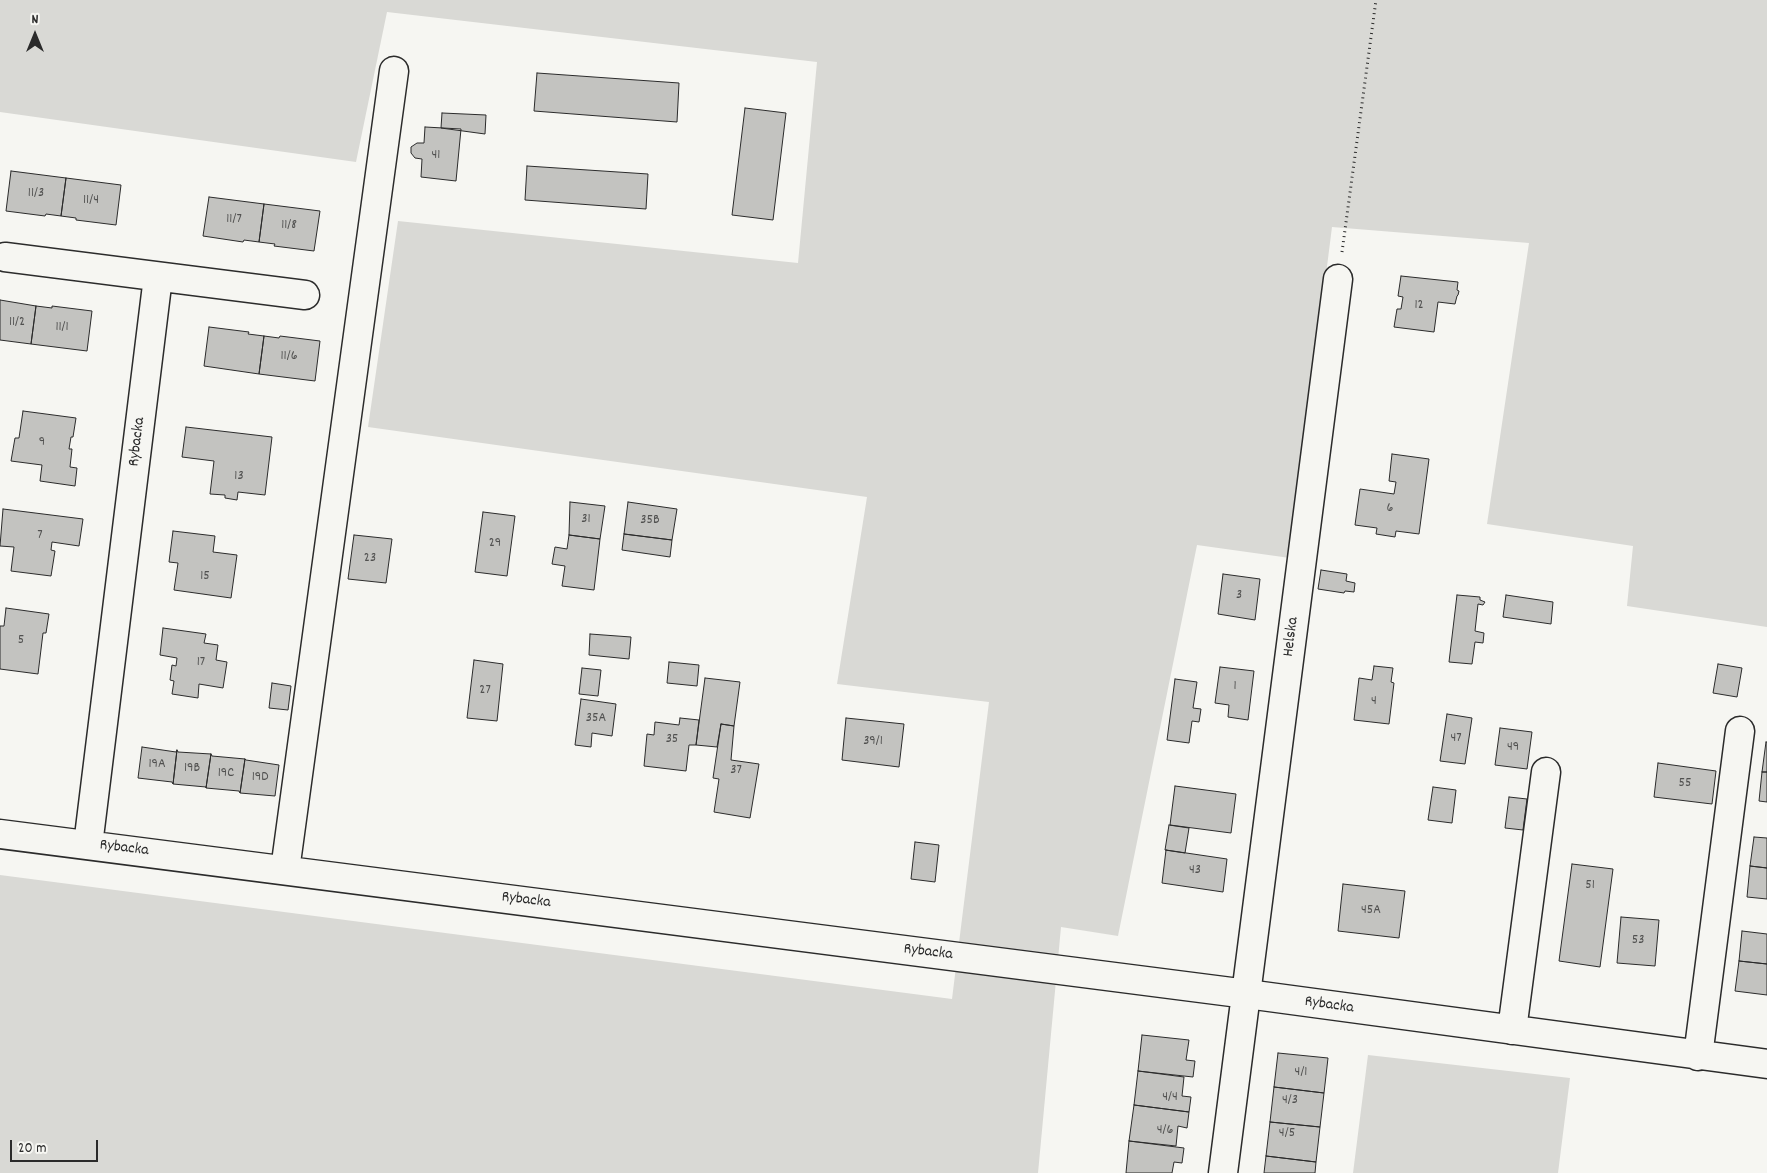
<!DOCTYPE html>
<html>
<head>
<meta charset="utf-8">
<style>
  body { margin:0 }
  #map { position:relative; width:1767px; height:1173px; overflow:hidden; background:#f6f6f2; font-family:Dekko,sans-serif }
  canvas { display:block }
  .north { position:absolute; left:10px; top:10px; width:50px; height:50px; -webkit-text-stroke:4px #f6f6f2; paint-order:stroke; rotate:0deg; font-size:14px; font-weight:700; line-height:20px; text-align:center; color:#2b2b2b }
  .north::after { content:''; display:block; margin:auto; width:18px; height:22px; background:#2b2b2b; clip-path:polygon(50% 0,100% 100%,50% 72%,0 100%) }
  .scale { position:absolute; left:10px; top:1140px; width:88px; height:22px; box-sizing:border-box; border:2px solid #2b2b2b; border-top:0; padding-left:6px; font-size:15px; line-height:18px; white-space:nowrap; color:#2b2b2b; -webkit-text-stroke:4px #f6f6f2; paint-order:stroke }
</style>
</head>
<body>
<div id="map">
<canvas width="1767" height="1173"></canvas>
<div class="north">N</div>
<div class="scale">20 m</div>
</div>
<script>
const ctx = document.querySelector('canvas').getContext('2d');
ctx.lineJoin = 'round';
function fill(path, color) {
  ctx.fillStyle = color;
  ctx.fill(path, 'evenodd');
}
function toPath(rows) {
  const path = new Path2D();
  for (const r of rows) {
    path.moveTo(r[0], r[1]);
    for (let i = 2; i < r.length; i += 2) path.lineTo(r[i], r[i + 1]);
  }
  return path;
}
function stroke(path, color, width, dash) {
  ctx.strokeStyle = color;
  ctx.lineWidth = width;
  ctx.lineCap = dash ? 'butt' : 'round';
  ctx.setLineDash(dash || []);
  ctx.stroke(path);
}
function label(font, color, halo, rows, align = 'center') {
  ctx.font = font + ' Dekko,sans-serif';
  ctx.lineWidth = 4;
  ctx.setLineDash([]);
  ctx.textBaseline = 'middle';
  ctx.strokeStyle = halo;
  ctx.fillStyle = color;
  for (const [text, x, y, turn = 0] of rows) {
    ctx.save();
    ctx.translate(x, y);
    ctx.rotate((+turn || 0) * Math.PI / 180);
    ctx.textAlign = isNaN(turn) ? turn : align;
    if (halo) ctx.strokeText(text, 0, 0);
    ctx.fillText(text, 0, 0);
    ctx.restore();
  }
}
fill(toPath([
  [0,0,1767,0,1767,627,1627,606,1633,546,1487,524,1529,243,1332,227,1290,558,1197,545,1118,936,1061,927,1038,1173,0,1173,0,875,952,999,989,702,837,684,867,497,368,427,398,221,798,263,817,62,387,12,356,162,0,112],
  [1368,1055,1570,1078,1558,1173,1353,1173]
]), '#d9d9d5');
const building = toPath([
  [537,73,679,83,677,122,534,111,537,73],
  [745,108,786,113,773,220,732,215,745,108],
  [442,113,486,115,485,134,441,128,442,113],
  [425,127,461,129,456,181,421,177,422,159,415,158,411,153,411,147,417,143,424,143,425,127],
  [527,166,648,174,646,209,525,200,527,166],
  [11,171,66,178,61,216,46,214,45,216,6,211,11,171],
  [66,178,121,185,116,225,76,220,76,218,61,216,66,178],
  [209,197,264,204,259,242,244,240,243,242,203,236,209,197],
  [264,204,320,211,314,251,274,246,275,244,259,242,264,204],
  [1401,276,1458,282,1457,290,1459,291,1458,295,1457,296,1455,304,1438,302,1434,332,1394,327,1397,309,1401,309,1403,297,1398,296,1401,276],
  [0,300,36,306,31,344,0,340,0,300],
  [36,306,52,308,52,306,92,311,87,351,31,344,36,306],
  [209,327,249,332,248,334,264,336,259,374,204,366,209,327],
  [264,336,279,338,280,336,320,341,315,381,259,374,264,336],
  [23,411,76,418,73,437,71,437,69,449,72,449,70,467,77,468,75,486,40,481,42,465,11,461,15,438,19,438,23,411],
  [186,427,272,437,265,495,238,492,237,500,225,498,225,495,210,494,214,461,182,457,186,427],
  [1392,454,1429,459,1419,534,1396,531,1395,537,1376,534,1377,528,1355,525,1360,489,1394,494,1396,482,1389,481,1392,454],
  [570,502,605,506,600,539,569,535,570,502],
  [628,502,677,509,672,540,624,534,628,502],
  [3,509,83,519,79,546,52,542,51,550,55,551,51,576,11,571,14,547,0,546,3,509],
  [483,512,515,516,507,576,475,572,483,512],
  [173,531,215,536,213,552,237,555,231,598,174,590,178,563,169,562,173,531],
  [624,534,672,540,670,557,622,550,624,534],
  [354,535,392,539,386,583,348,579,354,535],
  [569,535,600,539,594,590,562,586,565,566,552,564,555,547,567,549,569,535],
  [1321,570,1347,574,1346,581,1355,583,1354,592,1345,591,1344,593,1318,589,1321,570],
  [1223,574,1260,579,1255,620,1218,614,1223,574],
  [1457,595,1480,597,1480,600,1485,602,1483,605,1478,604,1475,631,1484,633,1483,643,1475,642,1472,664,1449,662,1457,595],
  [1506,595,1553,602,1551,624,1503,617,1506,595],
  [6,608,49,614,46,633,43,633,38,674,0,669,0,626,4,626,6,608],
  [163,628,206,634,204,643,218,645,216,660,227,662,223,688,199,684,198,698,172,694,174,681,170,680,172,665,176,666,177,658,160,655,163,628],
  [590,634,631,637,629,659,589,655,590,634],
  [474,660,503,664,497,721,467,718,474,660],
  [669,662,699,665,697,686,667,683,669,662],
  [1718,664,1742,668,1737,697,1713,693,1718,664],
  [1374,666,1393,668,1391,682,1394,683,1389,724,1354,720,1359,678,1372,680,1374,666],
  [1220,667,1254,671,1248,720,1228,717,1229,705,1215,703,1220,667],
  [582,668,601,670,598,696,579,694,582,668],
  [705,678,740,682,734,726,721,724,717,747,696,745,705,678],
  [1175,679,1197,682,1193,708,1201,709,1199,722,1192,721,1189,743,1167,740,1175,679],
  [272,683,291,686,288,710,269,708,272,683],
  [581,699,616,704,612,736,592,733,591,747,575,745,581,699],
  [1447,714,1472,718,1465,764,1440,761,1447,714],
  [680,718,699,720,696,745,689,745,686,771,644,766,647,734,654,735,655,722,679,725,680,718],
  [846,718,904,724,899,767,842,760,846,718],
  [721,724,734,726,731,760,759,764,750,818,714,812,719,779,713,778,721,724],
  [1500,728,1532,732,1527,769,1495,765,1500,728],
  [1766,742,1767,742,1767,772,1762,772,1766,742],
  [142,747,176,752,177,750,173,784,172,782,138,778,142,747],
  [177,750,178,752,211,754,206,788,206,787,173,784,177,750],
  [211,754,212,756,245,759,240,793,239,791,206,788,211,754],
  [245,759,246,760,279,765,275,796,240,793,245,759],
  [1658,763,1716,771,1712,804,1654,797,1658,763],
  [1762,772,1767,772,1767,802,1759,801,1762,772],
  [1175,786,1236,794,1231,833,1170,825,1175,786],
  [1433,787,1456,790,1452,823,1428,820,1433,787],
  [1509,797,1527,799,1523,830,1505,828,1509,797],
  [1169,825,1189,828,1185,853,1165,850,1169,825],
  [1754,837,1767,838,1767,868,1750,866,1754,837],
  [915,842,939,845,935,882,911,879,915,842],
  [1166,850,1227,859,1223,892,1162,883,1166,850],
  [1572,864,1613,869,1600,967,1559,961,1572,864],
  [1750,866,1767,868,1767,899,1747,897,1750,866],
  [1343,884,1405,891,1399,938,1338,931,1343,884],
  [1621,917,1659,920,1655,966,1617,963,1621,917],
  [1742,931,1767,934,1767,964,1739,961,1742,931],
  [1739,961,1767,964,1767,995,1735,991,1739,961],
  [1142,1035,1189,1040,1186,1060,1195,1061,1193,1077,1138,1071,1142,1035],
  [1278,1053,1328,1058,1324,1093,1274,1087,1278,1053],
  [1138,1071,1184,1077,1182,1096,1191,1097,1189,1112,1134,1105,1138,1071],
  [1274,1087,1324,1093,1320,1127,1270,1122,1274,1087],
  [1134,1105,1189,1112,1187,1128,1178,1126,1176,1146,1129,1141,1134,1105],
  [1270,1122,1320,1127,1316,1162,1266,1156,1270,1122],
  [1129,1141,1184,1148,1182,1163,1174,1162,1172,1173,1126,1173,1129,1141],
  [1266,1156,1316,1162,1315,1173,1264,1173,1266,1156]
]);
fill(building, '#c3c3c0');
stroke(building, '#2b2b2b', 1);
const minor = toPath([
  [5,257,305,295],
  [0,834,1247,994,1767,1064],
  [88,845,158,277],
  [285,870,394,71],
  [1512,1030,1546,772],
  [1698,1056,1740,731],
  [1223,1173,1338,279]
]);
stroke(minor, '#2b2b2b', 31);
stroke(toPath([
  [1342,252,1376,0]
]), '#2b2b2b', 3, [1, 4]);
stroke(minor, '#f6f6f2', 28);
label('14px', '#515150', null, [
  ["41",436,156],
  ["11/3",36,194],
  ["11/4",91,201],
  ["11/7",234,220],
  ["11/8",289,226],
  ["12",1419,306],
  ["11/2",17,323],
  ["11/1",62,328],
  ["11/6",289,357],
  ["9",42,443],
  ["13",239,477],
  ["6",1390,509],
  ["31",586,520],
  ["35B",650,521],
  ["7",40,536],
  ["29",495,544],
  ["23",370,559],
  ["15",205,577],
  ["3",1239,596],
  ["5",21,641],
  ["17",201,663],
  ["1",1235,687],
  ["27",485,691],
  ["4",1374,702],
  ["35A",596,719],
  ["47",1456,739],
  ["35",672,740],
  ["39/1",873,742],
  ["49",1513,748],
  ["19A",157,765],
  ["19B",192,769],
  ["37",736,771],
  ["19C",226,774],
  ["19D",260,778],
  ["55",1685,784],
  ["43",1195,871],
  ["51",1590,886],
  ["45A",1371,911],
  ["53",1638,941],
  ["4/1",1301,1073],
  ["4/4",1170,1098],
  ["4/3",1290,1101],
  ["4/6",1165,1131],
  ["4/5",1287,1134]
]);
label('16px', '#2b2b2b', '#f6f6f2', [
  ["Rybacka",138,442,-83],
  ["Helska",1292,637,-83],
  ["Rybacka",124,849,7],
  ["Rybacka",526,901,7],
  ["Rybacka",928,953,7],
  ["Rybacka",1329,1006,8]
]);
</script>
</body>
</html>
